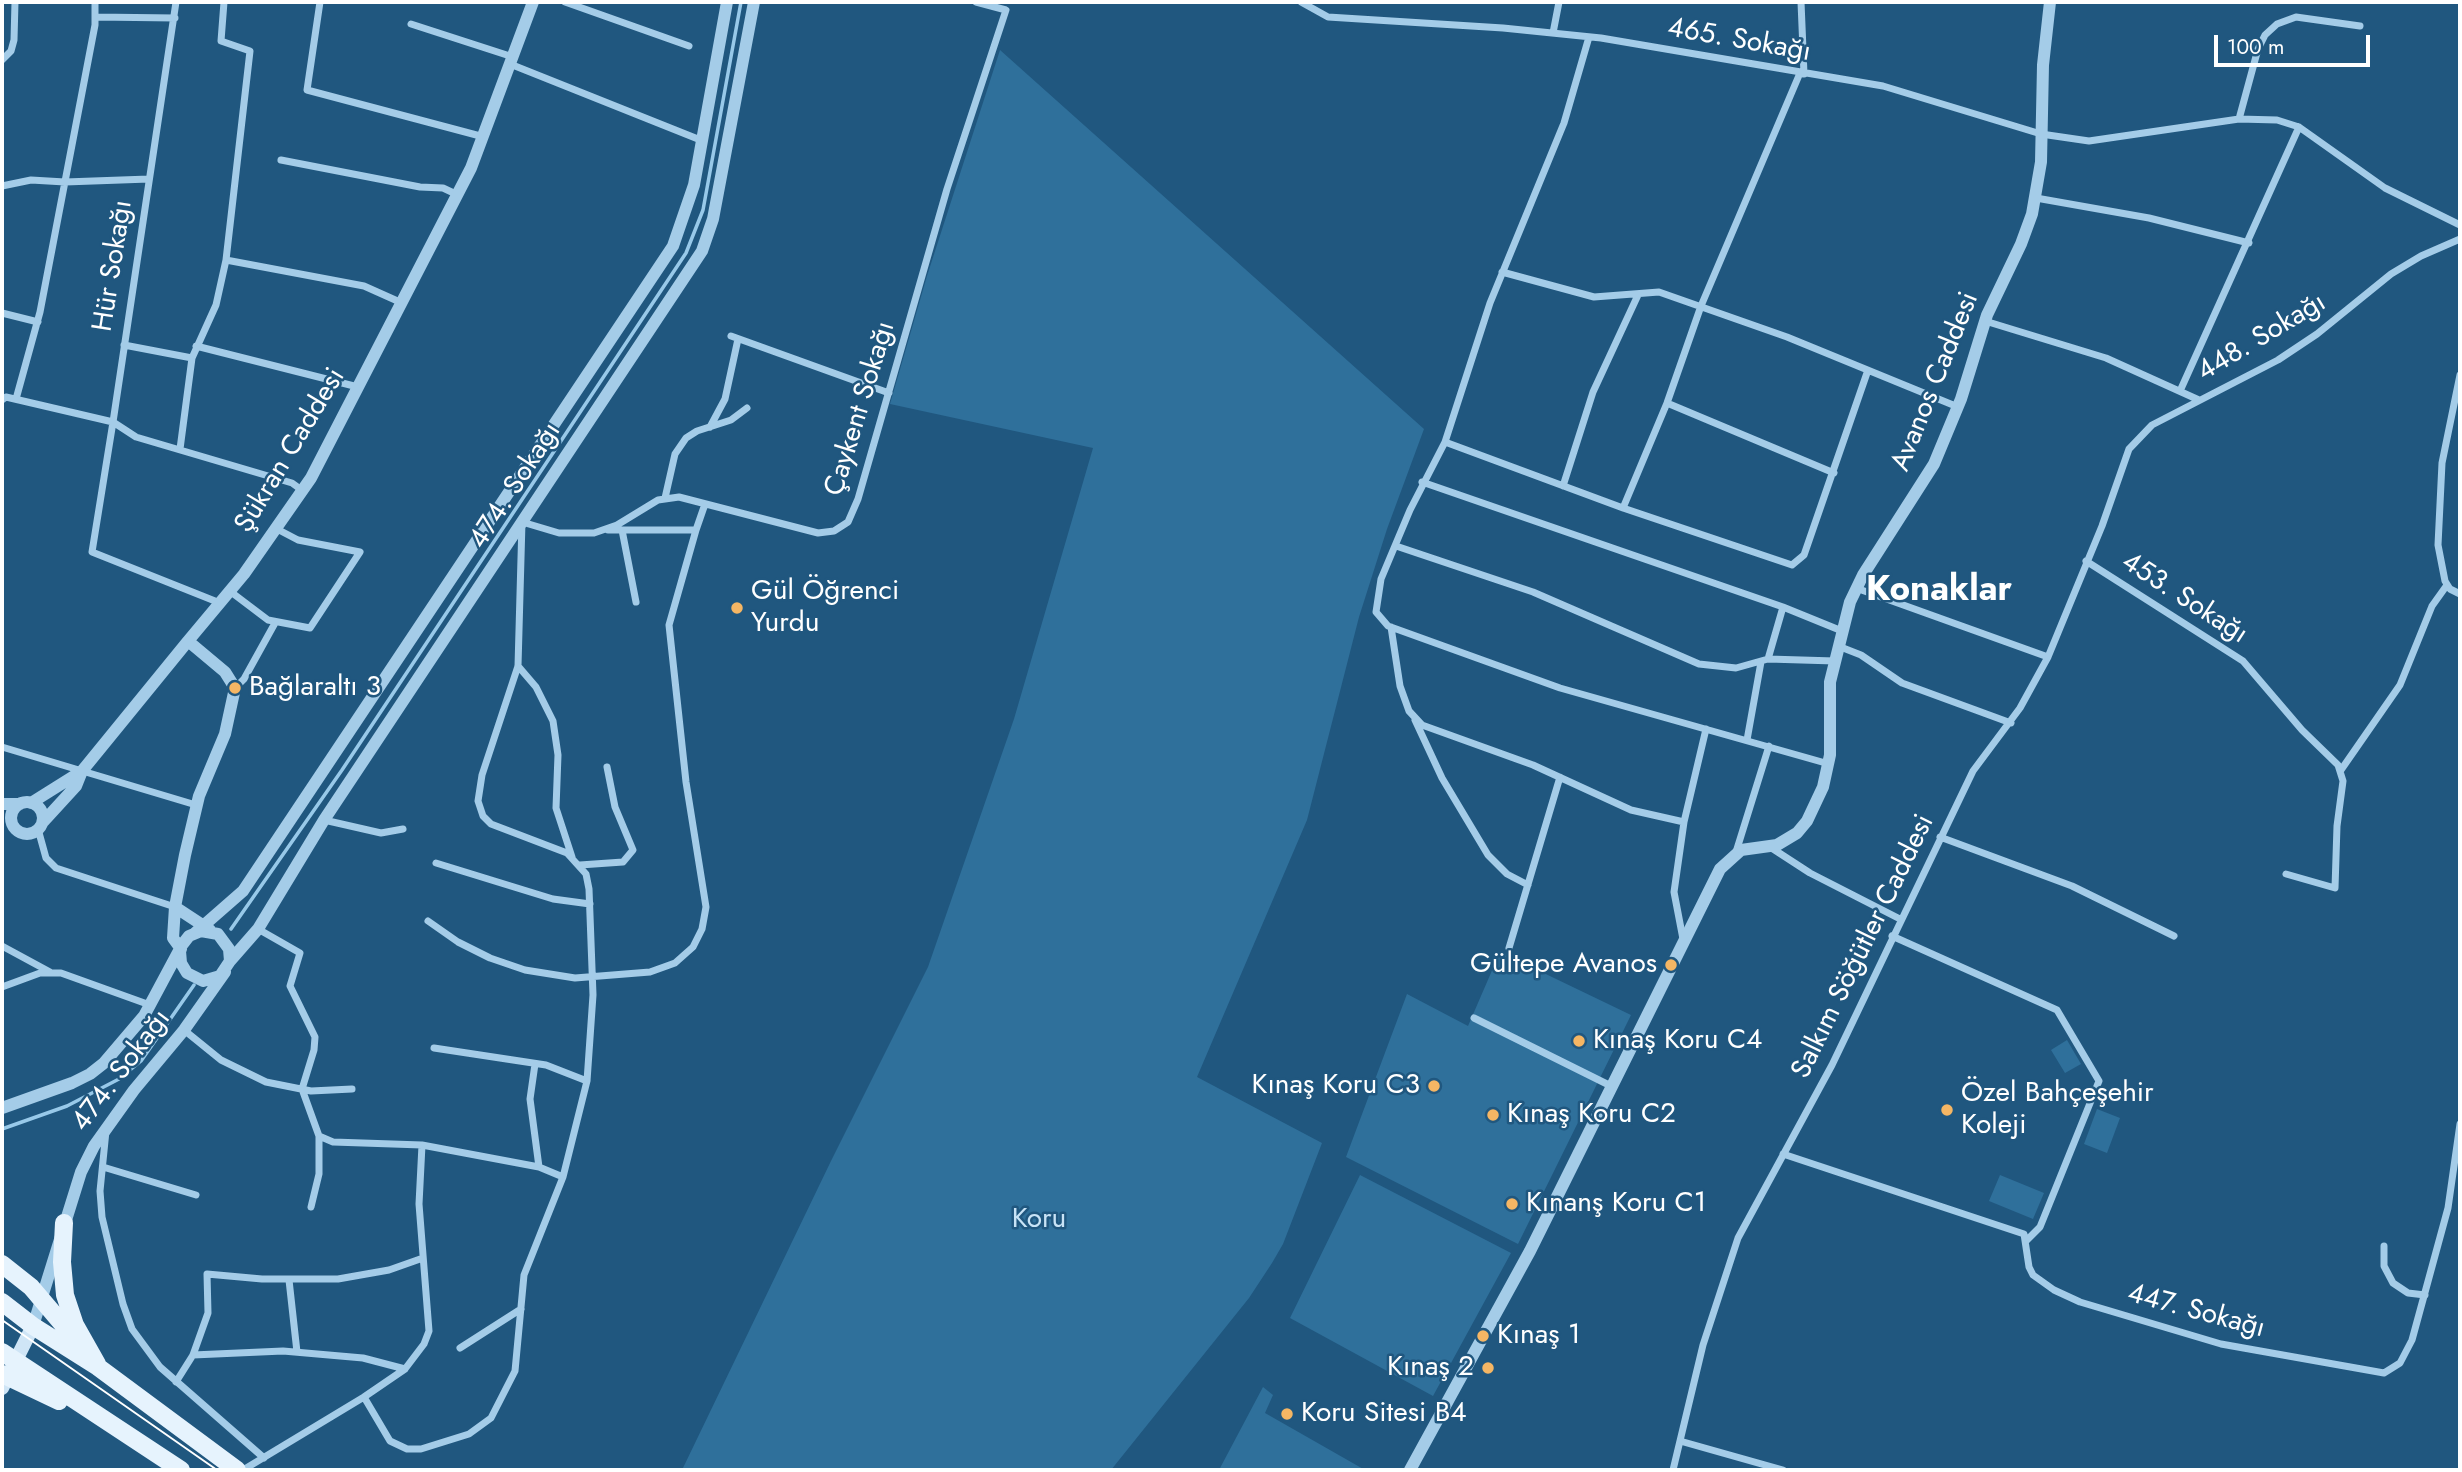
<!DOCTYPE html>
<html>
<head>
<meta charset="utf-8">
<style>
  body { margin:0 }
  #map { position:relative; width:2462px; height:1472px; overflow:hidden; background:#20577f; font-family:Jost,sans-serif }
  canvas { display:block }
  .frame { position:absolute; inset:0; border:4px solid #fff; pointer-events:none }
  .scale { position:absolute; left:2214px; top:35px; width:156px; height:32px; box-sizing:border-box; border:4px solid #fff; border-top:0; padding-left:9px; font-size:21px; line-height:24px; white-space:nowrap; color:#fff; -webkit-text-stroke:5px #20577f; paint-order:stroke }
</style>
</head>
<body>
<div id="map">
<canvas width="2462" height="1472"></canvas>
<div class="frame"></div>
<div class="scale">100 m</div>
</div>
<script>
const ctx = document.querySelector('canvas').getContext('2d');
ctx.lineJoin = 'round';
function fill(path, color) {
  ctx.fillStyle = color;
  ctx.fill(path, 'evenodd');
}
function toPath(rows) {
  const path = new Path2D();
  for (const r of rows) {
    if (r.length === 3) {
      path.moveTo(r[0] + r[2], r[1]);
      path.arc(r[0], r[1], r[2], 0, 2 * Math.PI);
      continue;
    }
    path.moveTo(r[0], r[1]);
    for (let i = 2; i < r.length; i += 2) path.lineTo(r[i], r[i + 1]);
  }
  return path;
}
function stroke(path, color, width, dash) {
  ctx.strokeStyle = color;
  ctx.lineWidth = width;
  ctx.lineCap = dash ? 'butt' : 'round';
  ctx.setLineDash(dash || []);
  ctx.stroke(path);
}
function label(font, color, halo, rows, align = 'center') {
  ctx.font = font + ' Jost,sans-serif';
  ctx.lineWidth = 5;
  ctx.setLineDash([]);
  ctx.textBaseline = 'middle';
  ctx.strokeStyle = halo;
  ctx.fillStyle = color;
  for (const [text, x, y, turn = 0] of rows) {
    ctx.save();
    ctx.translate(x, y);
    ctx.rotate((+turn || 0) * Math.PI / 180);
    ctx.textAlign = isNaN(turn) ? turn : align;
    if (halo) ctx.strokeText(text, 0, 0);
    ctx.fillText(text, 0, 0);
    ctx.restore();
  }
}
fill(toPath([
  [1000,50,1424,429,1387,529,1359,617,1307,820,1197,1077,1322,1143,1283,1244,1272,1263,1249,1298,1111,1470,682,1470,831,1161,928,967,1014,719,1093,448,890,404,927,276],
  [1500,952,1631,1015,1518,1244,1346,1157,1407,994,1468,1026],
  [2067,1040,2081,1064,2065,1073,2051,1050],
  [2097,1109,2120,1118,2107,1153,2084,1144],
  [1360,1175,1511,1253,1433,1396,1290,1318],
  [2000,1175,2044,1193,2033,1219,1989,1201],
  [1263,1387,1273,1395,1265,1413,1365,1470,1219,1470]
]), '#2f709b');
stroke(toPath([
  [231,929,342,770,686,253,703,210,741,2],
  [2,1129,67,1106,119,1079,141,1061,194,985]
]), '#98c9e9', 3.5);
stroke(toPath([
  [320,2,307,90,484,137],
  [565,2,689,46],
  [1301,2,1328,17,1503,28,1601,38,1883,86,2041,134,2089,141,2239,119,2277,120,2299,127,2385,188,2460,225],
  [1801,2,1804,74],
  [95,17,175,18],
  [411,24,513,57],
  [1553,33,1559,2],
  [1589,37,1564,123,1490,303,1445,442,1410,510,1381,579,1376,612,1388,626,1560,688,1829,764],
  [2,60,11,51,14,40,15,2],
  [510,64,703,141],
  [2239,119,2258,49,2265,35,2277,24,2296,17,2360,26],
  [281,160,420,187,443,188,458,195],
  [2,186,31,180,65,182,149,179],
  [2036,198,2149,218,2249,243],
  [226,260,364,286,402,303],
  [1502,272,1594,297,1659,292,1787,337,1958,407],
  [2,313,38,322],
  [1985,321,2106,358,2199,400],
  [731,336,889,393],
  [124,345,192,358,216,305,226,260,250,51,221,41,224,2],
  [196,346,358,387],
  [2460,375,2442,463,2438,545,2445,581,2450,589,2460,594],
  [2180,391,2299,127],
  [16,399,40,312,95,25,95,2],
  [2,400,6,397,113,422,176,2],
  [1667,403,1834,473],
  [710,427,725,399,738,339],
  [1445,442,1623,508,1792,565,1804,555,1868,370],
  [180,449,192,358],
  [1422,482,1783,607,1842,631],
  [1563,486,1593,392,1638,295],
  [665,498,675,454,686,438,697,431,731,420,747,408],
  [1623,508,1667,403,1701,306,1800,73],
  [608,530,696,530,705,504],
  [622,530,636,602],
  [1396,546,1533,592,1699,664,1736,668,1768,659,1835,661],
  [2086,561,2243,661,2302,730,2338,765,2343,781,2337,826,2335,888,2286,874],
  [1856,588,2048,657],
  [231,592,268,620,310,628,360,552,298,540,277,529],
  [220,603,92,552,113,422,136,437,292,483,303,491],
  [1391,627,1400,686,1409,711,1422,725,1533,765,1631,810,1684,822],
  [1838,646,1861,655,1902,683,2011,723],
  [1768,659,1783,607],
  [518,666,536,687,553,721,558,755,556,808,572,857],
  [235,688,244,679,275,623],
  [1415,720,1442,778,1488,855,1507,874,1528,885],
  [1747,740,1761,662],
  [2,747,196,805],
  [2341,770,2400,685,2432,606,2447,585],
  [324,820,381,833,403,829],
  [38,829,46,858,56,868,175,907],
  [1940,837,2072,886,2174,936],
  [1770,847,1810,873,1900,919],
  [1736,852,1769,746],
  [436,863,553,899,590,904],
  [580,865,623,862,633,850,615,807,607,767],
  [428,921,458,942,490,958,525,970,575,978,650,972,675,963,693,947,702,929,706,907,686,782,669,625,696,530],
  [258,929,300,953,290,986,315,1037,314,1050,302,1089,319,1136,333,1142,422,1145,539,1167,563,1177],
  [1892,936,2057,1010,2099,1081,2040,1227,2026,1241],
  [1683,939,1674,892,1684,822,1706,729],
  [2,946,50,972],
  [1509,948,1560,777],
  [2,987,40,973,61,973,150,1005],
  [1474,1018,1613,1087],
  [184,1030,221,1060,266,1082,311,1091,352,1089],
  [434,1048,546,1065,587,1081],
  [535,1064,530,1099,539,1167],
  [106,1131,100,1191,102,1217,123,1304,132,1329,160,1367,264,1458],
  [1783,1154,2024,1234,2029,1267,2033,1275,2054,1290,2080,1302,2221,1344,2384,1373,2400,1363,2412,1340,2448,1208,2460,1124],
  [103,1167,196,1195],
  [311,1207,319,1174,319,1136],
  [2384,1246,2384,1266,2393,1283,2408,1293,2425,1295],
  [289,1280,297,1352],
  [460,1348,521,1309],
  [193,1355,283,1351,363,1358,405,1369],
  [176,1382,193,1355,208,1313,207,1274,262,1279,338,1279,389,1270,423,1258],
  [364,1397,390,1441,407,1449,421,1449,469,1434,491,1418,515,1371,524,1275,563,1177,587,1081,593,995,589,889,586,874,567,853,491,824,483,816,478,801,482,775,518,666,522,522,559,533,594,533,617,525,658,500,679,497,818,533,834,531,848,522,858,499,947,189,1006,10,976,2],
  [1680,1441,1783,1470],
  [243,1470,364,1397,405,1369,424,1344,429,1331,419,1204,422,1145],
  [1673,1470,1703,1345,1738,1238,1832,1065,1973,771,2020,708,2048,657,2102,526,2129,449,2152,425,2278,360,2317,334,2391,274,2421,256,2460,239]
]), '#a4cce8', 7);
stroke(toPath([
  [27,818,16],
  [31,803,82,771],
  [2,804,20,804],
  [43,822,76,786,82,771,188,641],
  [175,907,210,930],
  [195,933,243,891,673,246,694,185,727,2],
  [181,949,173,938,175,907,185,855,199,796,225,734,235,688,225,672,188,641,244,574,311,478,471,168,533,2],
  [230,961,258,929,324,820,702,251,713,219,754,2],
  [2,1108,72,1083,90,1074,104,1063,144,1016,182,945,189,936,201,931,218,934,229,949,230,961,220,976,203,981,187,973,181,963,180,951],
  [33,1326,81,1172,94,1146,134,1090,184,1030,225,972],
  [1410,1470,1530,1251,1720,869,1741,850,1777,845,1797,833,1807,821,1823,787,1830,755,1830,682,1850,602,1863,575,1934,464,1961,399,1987,315,2021,244,2032,214,2041,162,2043,65,2050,2]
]), '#a4cce8', 12);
stroke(toPath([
  [2,1388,33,1326]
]), '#cfe5f6', 14);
stroke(toPath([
  [64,1223,62,1262,65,1295,75,1325,97,1364],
  [2,1264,31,1287,76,1340],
  [2,1302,33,1326,98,1367,237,1470],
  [2,1352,181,1470],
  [2,1374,59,1401]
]), '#e6f3fd', 18);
stroke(toPath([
  [2,1320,217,1470]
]), '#fff', 2);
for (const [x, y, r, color] of [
  [737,608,7,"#f5b664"],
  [235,688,7,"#f5b664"],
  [1671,965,7,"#f5b664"],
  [1579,1041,7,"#f5b664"],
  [1434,1086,7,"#f5b664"],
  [1947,1110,7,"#f5b664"],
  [1493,1115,7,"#f5b664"],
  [1512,1204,7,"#f5b664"],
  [1483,1336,7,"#f5b664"],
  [1488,1368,7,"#f5b664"],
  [1287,1414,7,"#f5b664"]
]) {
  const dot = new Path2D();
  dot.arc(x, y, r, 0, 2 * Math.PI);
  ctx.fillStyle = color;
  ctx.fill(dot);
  stroke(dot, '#20577f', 2.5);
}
label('28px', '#fff', '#20577f', [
  ["465. Sokağı",1739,41,10],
  ["Hür Sokağı",114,266,-81],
  ["448. Sokağı",2262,338,-31],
  ["Avanos Caddesi",1936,382,-68],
  ["Çaykent Sokağı",861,409,-73],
  ["Şükran Caddesi",291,451,-59],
  ["474. Sokağı",516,486,-57],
  ["453. Sokağı",2184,599,33],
  ["Salkım Söğütler Caddesi",1864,947,-64],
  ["474. Sokağı",122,1071,-53],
  ["447. Sokağı",2196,1312,15]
]);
label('28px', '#fff', '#20577f', [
  ["Gül Öğrenci",751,592],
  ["Yurdu",751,624],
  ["Bağlaraltı 3",249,688],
  ["Gültepe Avanos",1657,965,"right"],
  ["Kınaş Koru C4",1593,1041],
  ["Kınaş Koru C3",1420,1086,"right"],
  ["Özel Bahçeşehir",1961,1094],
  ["Koleji",1961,1126],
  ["Kınaş Koru C2",1507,1115],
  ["Kınanş Koru C1",1526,1204],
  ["Kınaş 1",1497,1336],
  ["Kınaş 2",1474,1368,"right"],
  ["Koru Sitesi B4",1301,1414]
], 'left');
label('28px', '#c8e3f6', '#20577f', [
  ["Koru",1039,1220]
]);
label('bold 35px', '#fff', '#20577f', [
  ["Konaklar",1939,592]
]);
</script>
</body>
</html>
